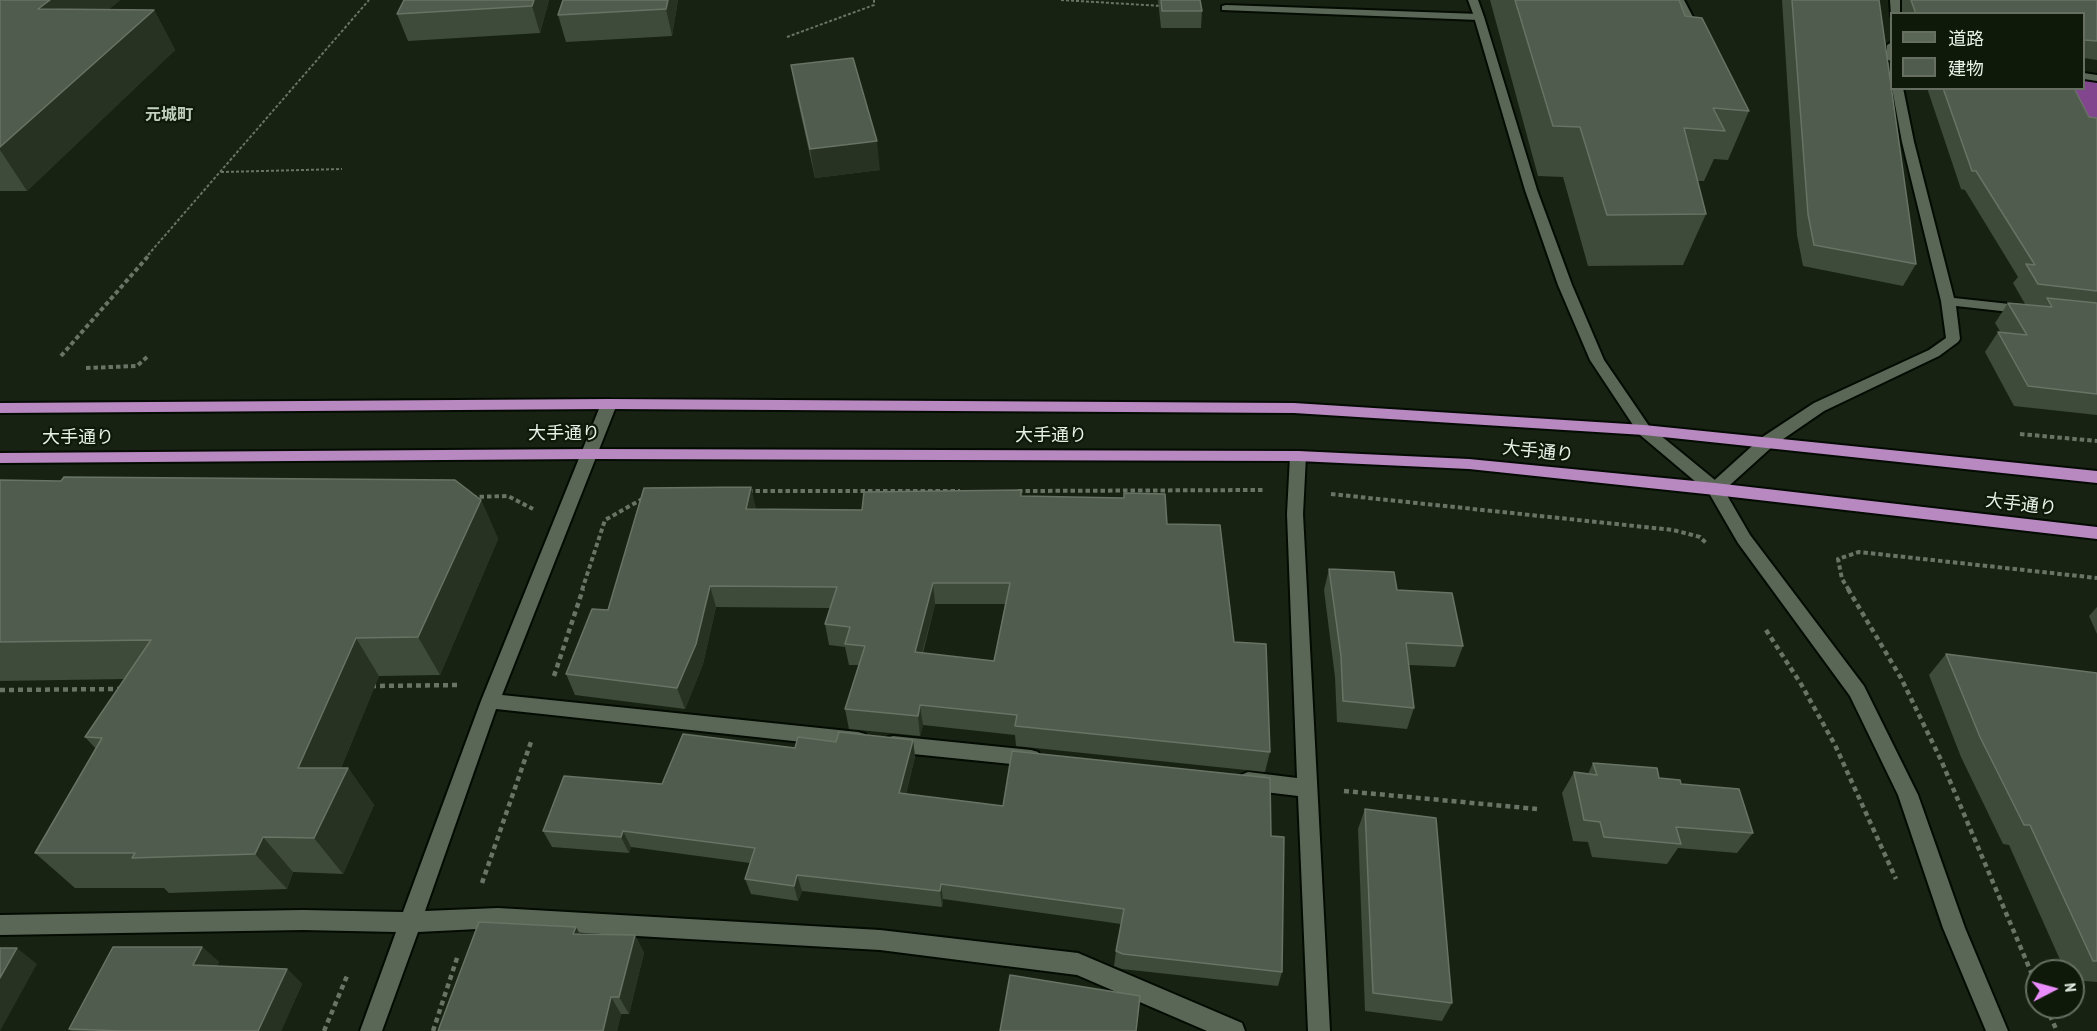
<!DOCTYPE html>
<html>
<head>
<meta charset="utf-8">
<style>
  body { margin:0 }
  #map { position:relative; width:2097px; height:1031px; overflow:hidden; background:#172213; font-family:"PT Sans Narrow","Noto Sans JP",sans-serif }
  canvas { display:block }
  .legend { position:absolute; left:1890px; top:12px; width:195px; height:78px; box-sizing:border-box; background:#0e190a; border:2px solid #666f62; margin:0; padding:8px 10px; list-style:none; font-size:18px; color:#e9f1e7 }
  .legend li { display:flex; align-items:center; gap:12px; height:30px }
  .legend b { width:30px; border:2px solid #666f62 }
  .north { position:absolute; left:2025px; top:959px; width:60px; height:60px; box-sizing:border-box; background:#0e190a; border:2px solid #666f62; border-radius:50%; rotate:84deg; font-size:16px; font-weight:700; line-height:24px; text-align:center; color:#e9f1e7 }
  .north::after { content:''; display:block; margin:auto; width:21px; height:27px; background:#ea8dfc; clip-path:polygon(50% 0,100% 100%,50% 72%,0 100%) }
</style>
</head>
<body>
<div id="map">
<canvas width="2097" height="1031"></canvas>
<ul class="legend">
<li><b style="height:8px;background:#5a6756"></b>道路</li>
<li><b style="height:16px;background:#505c4d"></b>建物</li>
</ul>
<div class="north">N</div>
</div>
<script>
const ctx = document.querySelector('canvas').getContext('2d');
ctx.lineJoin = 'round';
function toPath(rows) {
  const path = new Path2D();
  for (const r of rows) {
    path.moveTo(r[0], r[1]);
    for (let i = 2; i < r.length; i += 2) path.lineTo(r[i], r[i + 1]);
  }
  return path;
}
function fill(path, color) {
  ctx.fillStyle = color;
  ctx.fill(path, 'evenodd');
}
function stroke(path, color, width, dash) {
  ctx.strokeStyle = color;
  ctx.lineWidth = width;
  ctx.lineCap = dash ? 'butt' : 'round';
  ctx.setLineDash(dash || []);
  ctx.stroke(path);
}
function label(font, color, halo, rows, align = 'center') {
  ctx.font = font + ' "PT Sans Narrow","Noto Sans JP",sans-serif';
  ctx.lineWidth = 4.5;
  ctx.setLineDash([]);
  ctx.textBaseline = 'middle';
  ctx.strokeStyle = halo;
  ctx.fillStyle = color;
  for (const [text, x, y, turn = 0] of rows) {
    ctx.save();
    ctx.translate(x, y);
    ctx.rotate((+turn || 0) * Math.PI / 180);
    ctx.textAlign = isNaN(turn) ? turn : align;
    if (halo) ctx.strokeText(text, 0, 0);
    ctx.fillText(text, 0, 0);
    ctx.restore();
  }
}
fill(toPath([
  [2084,72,2097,75,2097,140,2075,135,2048,88,2084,88,2084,72]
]), '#82468e');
const service = toPath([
  [1674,0,1684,0,1703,36,1702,38,1694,38,1674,0],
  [1226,5,1479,14,1484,17,1479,20,1222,10,1222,6,1226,5]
]);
const minor = toPath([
  [1468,0,1478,0,1484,17,1483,19,1475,19,1468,0],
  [1890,0,1900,0,1900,14,1892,14,1891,16,1890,0],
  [1892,42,1892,62,1887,59,1887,45,1892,42],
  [2084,73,2097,75,2097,81,2084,79,2084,73],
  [1892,88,1903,88,1914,142,1954,298,2028,306,2035,310,2028,314,1956,306,1960,339,1958,342,1939,356,1824,411,1773,446,1721,493,1709,493,1707,489,1709,485,1761,438,1814,403,1929,350,1946,338,1941,301,1902,142,1892,88],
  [609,399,617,404,502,695,858,732,865,734,868,740,865,746,858,748,496,709,425,911,498,908,880,930,1078,953,1242,1023,1245,1031,1207,1031,1077,975,880,950,498,928,418,932,382,1031,360,1031,396,932,303,930,0,935,0,915,303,910,403,912,481,701,601,404,609,399],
  [1298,451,1304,452,1306,456,1303,514,1330,1031,1308,1031,1298,796,1248,790,1241,787,1238,781,1241,775,1248,772,1297,778,1287,514,1290,456,1292,452,1298,451],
  [893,736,1031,750,1038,752,1041,758,1038,764,1031,766,893,752,886,750,883,744,886,738,893,736]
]);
const tertiary = toPath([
  [1479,14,1484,17,1537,190,1572,285,1604,360,1649,426,1721,485,1750,535,1864,686,1918,795,1965,928,2008,1031,1986,1031,1943,928,1898,795,1850,696,1738,543,1709,493,1639,434,1590,360,1558,285,1525,190,1474,17,1479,14]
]);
const trunk = toPath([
  [609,399,1294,403,1644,425,2097,471,2097,483,1644,435,1294,413,609,409,0,413,0,403,609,399],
  [591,449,1298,451,1469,459,1715,483,2097,527,2097,539,1715,495,1469,469,1298,461,591,459,0,463,0,453,591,449]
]);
stroke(service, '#040b02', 4);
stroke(minor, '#040b02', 4);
stroke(tertiary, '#040b02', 4);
stroke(trunk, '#040b02', 4);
stroke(toPath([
  [1061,0,1162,6],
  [787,37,874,5,874,0],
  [221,172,342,169],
  [148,255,369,0]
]), '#697366', 2, [3, 2]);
stroke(toPath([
  [61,356,150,254],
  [86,368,137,366,147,357],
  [2020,434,2097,441],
  [748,491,960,491],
  [1018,491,1263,490],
  [1331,494,1673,530,1700,537,1706,543],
  [472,497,508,496,533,509],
  [582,590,605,520,644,498],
  [1849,590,1842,579,1838,559,1859,552,2097,578]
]), '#697366', 4, [4.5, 3]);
stroke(toPath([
  [1848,589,1901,678,1941,760,2037,986],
  [1766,630,1801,684,1835,745,1896,879],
  [554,676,583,589],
  [371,686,460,685],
  [0,690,121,689],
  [1344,791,1537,809],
  [482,883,532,739],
  [2046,1007,2057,1031],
  [324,1031,347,976],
  [433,1031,458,955]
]), '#697366', 4.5, [5, 4]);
fill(service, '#5a6756');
fill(minor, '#5a6756');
fill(tertiary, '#5a6756');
fill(trunk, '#b888c1');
fill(toPath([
  [0,0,120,0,108,10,154,10,175,50,27,191,0,191],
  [549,0,540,33,408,41,397,14],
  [678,0,672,36,566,42,558,15],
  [1158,0,1200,0,1202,11,1201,28,1161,28],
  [1490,0,1679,0,1685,16,1749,111,1728,160,1714,159,1704,181,1697,181,1706,214,1683,265,1588,266,1563,177,1538,176],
  [1782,0,1879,0,1916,264,1903,286,1803,266,1797,235],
  [1902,0,2097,0,2097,60,2084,58,2084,14,1902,14],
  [791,65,880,170,815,178,796,93],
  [1927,88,2074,88,2089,117,2097,118,2097,415,2014,406,1985,352,1998,332,2001,333,1995,323,2008,303,2041,305,2025,304,2013,283,2018,277,1965,190,1961,189],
  [0,480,481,500,498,539,440,675,379,676,341,768,348,768,374,805,343,874,293,872,287,889,169,893,164,888,75,888,35,853,96,749,85,737,125,679,0,681],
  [1021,496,1167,524,1234,642,1270,752,1265,772,1016,746,1015,735,923,725,920,736,849,729,845,709,859,665,849,665,845,647,829,645,825,624,830,608,716,607,703,664,685,709,575,695,566,674,608,610,756,508,755,509,862,510],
  [935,604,1005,604,994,661,923,653],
  [1329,569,1397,590,1463,646,1455,667,1409,665,1414,708,1407,729,1337,722,1335,677,1324,590],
  [2097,607,2097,634,2089,616],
  [1946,654,2097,673,2097,982,2073,980,2073,971,2065,971,2009,845,2003,844,1961,757,1929,675],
  [913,740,915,757,906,794,1003,806,1271,836,1282,972,1278,986,1122,969,1114,966,1116,951,1121,924,943,899,942,907,802,891,798,901,751,894,745,879,750,863,631,847,629,853,552,847,543,831,662,784,795,748,836,742],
  [1593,763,1681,784,1753,833,1737,853,1678,848,1667,864,1592,857,1588,842,1573,841,1562,793,1574,772,1588,774],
  [1365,809,1452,1003,1442,1021,1365,1011,1358,829],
  [576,927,580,934,635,935,644,953,629,1014,621,1014,617,1031],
  [202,947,219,962,217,966,287,969,302,984,281,1031,71,1031,69,1029]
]), '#3e4a3a');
fill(toPath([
  [50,0,120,0,62,49,38,9],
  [534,0,549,0,540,33,532,6],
  [668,0,678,0,672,36,666,9],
  [154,10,175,50,27,191,0,150,0,147],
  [877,141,880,170,815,178,810,149],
  [751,487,756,508,751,530,746,509],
  [481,500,498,539,440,675,418,637],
  [933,583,935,604,917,672,915,652],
  [710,586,716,607,703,664,685,709,677,688],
  [356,638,379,676,326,804,298,768],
  [920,705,923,725,920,736,918,716],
  [913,740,915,757,902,809,899,793],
  [348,768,374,805,343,874,314,838],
  [623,831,631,847,629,853,621,837],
  [263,837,293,872,287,889,255,854],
  [797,875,802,891,798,901,794,886],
  [941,884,943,899,942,907,940,891],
  [576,927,586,945,573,934],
  [635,935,644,953,629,1014,619,997],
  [202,947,219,962,210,980,193,965],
  [17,948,37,964,0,1031,0,978],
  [287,969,302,984,281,1031,258,1031],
  [611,997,621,1014,617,1031,603,1031]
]), '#273223');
const building = toPath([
  [0,0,50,0,38,9,154,10,0,147,0,0],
  [404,0,534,0,532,6,397,14,404,0],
  [563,0,668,0,666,9,558,15,563,0],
  [1161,0,1200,0,1202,11,1162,11,1161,0],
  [1515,0,1679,0,1685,16,1702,18,1749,111,1713,108,1725,131,1684,128,1706,214,1607,215,1580,127,1553,126,1515,0],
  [1792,0,1879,0,1916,264,1814,245,1808,214,1792,0],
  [1911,0,2097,0,2097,41,2084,40,2084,14,1916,14,1911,0],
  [853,58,877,141,810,149,791,65,853,58],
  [1943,88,2074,88,2089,117,2097,118,2097,291,2038,284,2026,264,2035,265,1976,171,1972,171,1943,88],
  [2047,298,2097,303,2097,394,2028,386,1998,332,2027,335,2008,303,2052,307,2047,298],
  [64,477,455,480,481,500,418,637,356,638,298,768,348,768,314,838,263,837,255,854,132,858,135,853,35,853,102,738,85,737,151,640,0,642,0,480,61,481,64,477],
  [751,487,746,509,862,510,864,492,1021,490,1021,496,1124,498,1124,493,1165,494,1167,524,1220,525,1234,642,1266,644,1270,752,1015,726,1017,715,920,705,918,716,845,709,865,646,845,644,850,627,825,624,837,587,710,586,696,644,677,688,566,674,592,609,608,610,644,488,751,487],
  [933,583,1010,583,994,661,915,652,933,583],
  [1329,569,1394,572,1397,590,1452,593,1463,646,1406,643,1414,708,1343,701,1341,656,1329,569],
  [1946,654,2097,673,2097,961,2093,961,2030,825,2024,825,1980,737,1946,654],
  [839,732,913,740,899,793,1003,806,1012,751,1270,778,1271,836,1284,837,1282,972,1123,954,1116,951,1124,909,941,884,940,891,797,875,794,886,745,879,755,848,623,831,621,837,543,831,564,776,662,784,683,734,795,748,798,737,836,742,839,732],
  [1593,763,1657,768,1659,778,1680,780,1681,784,1739,789,1753,833,1676,827,1681,844,1604,837,1600,822,1584,820,1574,772,1597,775,1593,763],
  [1365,809,1436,818,1452,1003,1373,993,1365,809],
  [479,922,576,927,573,934,635,935,619,997,611,997,603,1031,438,1031,479,922],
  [113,947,202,947,193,965,287,969,258,1031,122,1031,69,1029,113,947],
  [0,948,17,948,0,978,0,948],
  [1010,975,1140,996,1136,1031,1000,1031,1010,975]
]);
fill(building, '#505c4d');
stroke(building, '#687365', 1.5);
label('bold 16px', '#c3d2be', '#0e190a', [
  ["元城町",169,115]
]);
label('18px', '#e9f1e7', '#0e190a', [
  ["大手通り",564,434],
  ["大手通り",1051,436],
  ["大手通り",78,438],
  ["大手通り",1538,452,6],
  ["大手通り",2021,505,7]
]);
</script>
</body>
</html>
